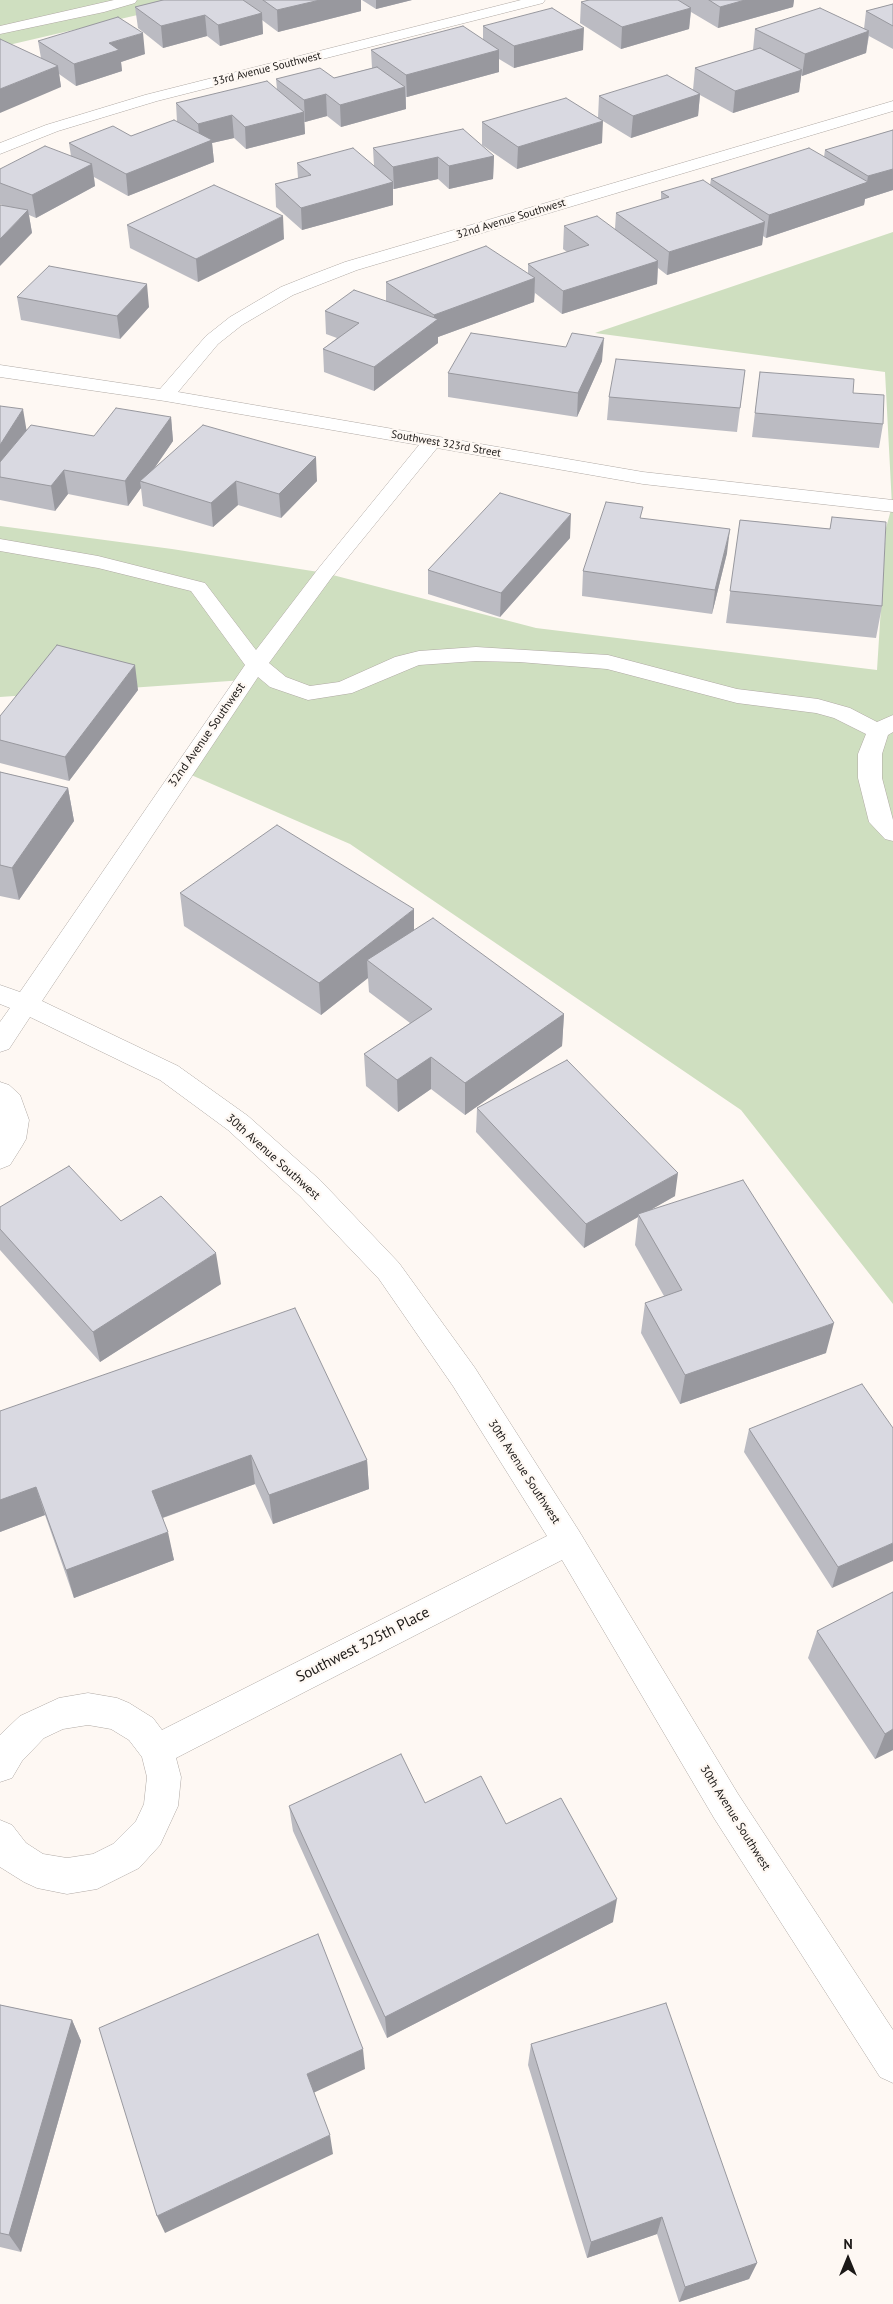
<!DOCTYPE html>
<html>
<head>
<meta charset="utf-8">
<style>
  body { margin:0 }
  #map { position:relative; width:893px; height:2304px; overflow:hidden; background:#fef8f3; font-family:"PT Sans",sans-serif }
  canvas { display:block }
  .north { position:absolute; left:823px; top:2234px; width:50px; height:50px; -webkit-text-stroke:4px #fef8f3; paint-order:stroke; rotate:0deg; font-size:14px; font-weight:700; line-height:20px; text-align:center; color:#1c1917 }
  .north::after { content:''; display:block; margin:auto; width:18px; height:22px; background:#1c1917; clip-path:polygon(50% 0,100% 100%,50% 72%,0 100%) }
</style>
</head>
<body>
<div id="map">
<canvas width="893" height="2304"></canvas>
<div class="north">N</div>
</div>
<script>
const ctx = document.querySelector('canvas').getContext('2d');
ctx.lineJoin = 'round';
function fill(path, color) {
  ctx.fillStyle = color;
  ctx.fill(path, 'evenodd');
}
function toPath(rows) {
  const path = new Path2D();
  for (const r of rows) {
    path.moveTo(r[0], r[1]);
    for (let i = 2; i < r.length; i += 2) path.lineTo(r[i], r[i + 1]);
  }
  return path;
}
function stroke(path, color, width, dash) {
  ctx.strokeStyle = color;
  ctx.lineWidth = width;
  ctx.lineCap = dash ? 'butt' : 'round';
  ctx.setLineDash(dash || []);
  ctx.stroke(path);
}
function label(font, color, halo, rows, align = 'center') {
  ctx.font = font + ' "PT Sans",sans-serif';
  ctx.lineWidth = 4.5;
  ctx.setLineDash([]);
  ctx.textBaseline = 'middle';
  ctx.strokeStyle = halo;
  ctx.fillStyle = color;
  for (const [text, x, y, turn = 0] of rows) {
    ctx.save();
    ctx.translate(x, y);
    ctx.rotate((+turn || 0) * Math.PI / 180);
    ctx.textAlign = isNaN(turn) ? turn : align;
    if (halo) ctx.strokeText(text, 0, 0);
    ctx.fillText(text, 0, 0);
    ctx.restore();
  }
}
fill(toPath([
  [0,0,202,0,0,47],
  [893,232,893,1304,741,1110,350,844,182,771,244,680,0,697,0,526,172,549,325,573,536,628,877,670,886,528,892,506,885,372,595,333]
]), '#cfdfc0');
const minor = toPath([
  [114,0,137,0,135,3,104,12,0,34,0,26,114,0],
  [521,0,545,0,543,3,157,101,58,131,0,154,0,143,46,125,145,95,521,0],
  [893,101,893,111,357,270,293,295,242,325,218,344,178,392,643,472,893,500,893,512,643,484,437,448,332,577,269,663,286,677,310,686,339,682,395,657,419,651,476,647,608,655,737,689,818,699,850,708,877,722,893,715,893,732,888,735,882,754,882,778,893,820,893,841,885,839,869,822,858,778,858,754,866,734,834,718,816,713,737,703,607,669,519,662,476,661,419,665,352,693,308,700,270,687,258,677,42,1001,178,1066,248,1116,320,1180,399,1263,475,1368,579,1531,738,1794,893,2030,893,2083,880,2077,714,1818,562,1560,176,1758,181,1777,178,1806,160,1845,139,1868,97,1889,67,1894,37,1888,24,1882,0,1867,0,1820,12,1825,26,1843,43,1854,67,1858,93,1854,113,1844,136,1821,144,1804,147,1777,142,1757,129,1740,111,1729,88,1725,63,1729,44,1738,22,1761,12,1778,0,1782,0,1735,20,1716,59,1698,88,1693,117,1698,129,1703,153,1718,162,1730,547,1536,453,1386,379,1279,300,1196,228,1130,160,1080,30,1017,9,1049,0,1052,0,1022,10,1008,0,1004,0,985,20,992,245,665,191,591,98,568,0,551,0,539,98,556,205,583,256,650,318,569,419,445,165,401,0,377,0,365,160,389,206,336,230,317,281,287,311,275,345,262,893,101],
  [0,1082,9,1085,20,1095,29,1120,26,1139,22,1146,10,1165,0,1169,0,1082]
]);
stroke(minor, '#b0a9a4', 1);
fill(minor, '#fff');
fill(toPath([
  [163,0,361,0,361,11,278,32,262,20,263,34,220,46,207,36,163,48,138,28,135,7],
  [362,0,412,0,376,9],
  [589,0,794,0,793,7,718,28,691,12,689,29,621,49,580,23,581,2],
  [893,4,893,49,869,36,866,53,802,76,801,75,799,92,733,113,700,95,698,116,631,138,598,118,599,96,693,90,695,68,753,50,755,29,864,29,866,11],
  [483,26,583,50,514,68,499,59,499,72,407,97,406,97,406,109,341,127,327,116,305,122,304,122,305,134,246,149,234,138,212,143,214,162,128,196,94,177,95,186,36,218,29,215,32,233,7,207,0,204,0,169,71,156,69,143,131,136,177,122,176,103,277,89,276,79,334,78,372,68,371,50,483,39],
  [38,41,145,54,121,62,122,71,76,86,59,74,61,87,41,58],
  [482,122,602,143,517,169,482,145],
  [893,130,893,190,865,199,864,205,766,238,763,236,762,245,667,275,658,268,657,284,562,314,535,293,534,302,438,337,438,343,374,391,324,372,323,349,337,338,326,334,325,311,386,301,386,282,528,274,528,264,567,252,563,249,564,226,615,229,616,213,661,200,661,192,710,185,711,179,824,157,825,150],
  [373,148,494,156,493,179,449,189,438,179,394,189,393,189,393,205,302,230,276,207,275,184,298,178,297,163,374,166],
  [127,225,284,239,198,282,130,248],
  [17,297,149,307,120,339,21,320],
  [602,361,577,417,448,397,448,373],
  [745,370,737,432,607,420,609,397],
  [760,372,853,393,883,424,879,448,752,437],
  [0,406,27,430,94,436,171,417,173,441,154,469,317,481,281,518,238,505,213,527,143,506,141,488,128,506,68,494,55,511,0,500],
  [832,517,882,606,876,638,726,623,740,520,830,529],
  [642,518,727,553,712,614,582,596,583,571],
  [570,538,500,617,428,594,428,570],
  [138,690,69,781,0,763,0,716],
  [0,772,68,788,74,821,19,900,0,896],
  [180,893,414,930,564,1014,562,1046,465,1115,431,1089,398,1112,366,1086,364,1054,410,1023,369,992,368,978,321,1015,184,926],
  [477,1108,675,1196,652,1209,826,1353,680,1404,641,1333,645,1303,664,1296,635,1245,638,1217,584,1248,476,1132],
  [0,1207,221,1284,100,1362,0,1250],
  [0,1411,367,1460,369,1489,273,1524,255,1484,163,1518,174,1560,74,1598,45,1515,0,1532],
  [893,1428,832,1588,744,1452,749,1429],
  [893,1592,893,1750,875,1759,808,1658,817,1631],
  [425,1803,506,1824,613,1922,387,2038,293,1831,289,1806],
  [0,2005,72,2020,81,2041,21,2252,0,2247],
  [531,2044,757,2263,749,2279,679,2302,657,2234,587,2258,528,2065]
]), '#bbbbc2');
fill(toPath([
  [320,0,361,0,361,11,278,32,277,10],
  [376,0,412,0,376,9],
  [745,0,794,0,793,7,718,28,720,7],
  [691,8,689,29,621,49,622,27],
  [262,13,263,34,220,46,218,25],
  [205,15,207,36,163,48,161,26],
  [584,28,583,50,514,68,514,46],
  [869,31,866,53,802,76,805,54],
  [143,33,145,54,121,62,122,71,76,86,74,64,109,43],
  [499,50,499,72,407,97,406,75],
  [58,66,61,87,0,113,0,89],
  [802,70,799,92,733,113,735,91],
  [405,87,406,109,341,127,340,105],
  [326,94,327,116,305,122,304,100],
  [700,94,698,116,631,138,633,116],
  [304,112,305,134,246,149,245,127],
  [232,115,234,138,212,143,214,162,128,196,126,174,200,144,198,124],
  [603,121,602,143,517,169,518,147],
  [494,156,493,179,449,189,449,166],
  [438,157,438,179,394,189,393,167],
  [92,164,95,186,36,218,32,195],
  [893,169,893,190,865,199,864,205,766,238,769,215,867,182,868,176],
  [393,182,393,205,302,230,301,208],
  [28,210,32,233,0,266,0,239],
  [283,216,284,239,198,282,196,259],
  [765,222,762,245,667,275,669,252],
  [658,261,657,284,562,314,563,291],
  [535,278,534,302,438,337,438,343,374,391,374,367,434,322,434,315],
  [147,284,149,307,120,339,117,316],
  [604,338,602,361,577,417,578,393],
  [23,409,27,433,0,476,0,445],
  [171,417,173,441,144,483,140,481,141,488,128,506,125,481],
  [316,457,317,481,281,518,279,494],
  [64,470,68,494,55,511,51,486],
  [236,481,238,505,213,527,211,503],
  [571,514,570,538,500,617,501,593],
  [730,529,727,553,712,614,715,590],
  [135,665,138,690,69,781,65,757],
  [68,788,74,821,19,900,12,868],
  [414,909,414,941,367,960,368,978,321,1015,319,983],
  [564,1014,562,1046,465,1115,465,1083],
  [431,1057,431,1089,398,1112,397,1080],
  [678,1173,675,1196,640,1216,638,1214,638,1217,584,1248,586,1224],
  [216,1253,221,1284,100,1362,93,1332],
  [834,1323,826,1353,680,1404,685,1375],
  [251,1455,255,1484,159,1519,152,1491],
  [367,1460,369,1489,273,1524,269,1495],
  [36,1487,45,1515,0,1532,0,1500],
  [168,1532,174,1560,74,1598,66,1570],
  [893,1543,893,1561,832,1588,838,1567],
  [893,1729,893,1750,875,1759,885,1734],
  [617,1899,613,1922,387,2038,385,2017],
  [72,2020,81,2041,21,2252,9,2235],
  [363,2049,365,2069,311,2094,307,2074],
  [330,2135,333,2154,165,2233,157,2216],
  [662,2217,657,2234,587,2258,591,2242],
  [757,2263,749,2279,679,2302,685,2287]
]), '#98989e');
const building = toPath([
  [163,0,243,0,262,13,218,25,205,15,161,26,135,7,163,0],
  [263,0,320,0,277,10,263,0],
  [589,0,678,0,691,8,622,27,581,2,589,0],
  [709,0,745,0,720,7,709,0],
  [893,4,893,26,866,11,893,4],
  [552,8,584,28,514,46,483,26,552,8],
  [820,8,869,31,805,54,755,29,820,8],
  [118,17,143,33,109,43,119,50,74,64,38,41,118,17],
  [463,26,499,50,406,75,371,50,463,26],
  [0,39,58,66,0,89,0,39],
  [760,48,802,70,735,91,695,68,760,48],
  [377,67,405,87,340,105,326,94,304,100,276,79,320,68,334,78,377,67],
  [667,75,700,94,633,116,599,96,667,75],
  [267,81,304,112,245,127,232,115,198,124,176,103,267,81],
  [566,98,603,121,518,147,482,122,566,98],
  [174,120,212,140,126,174,69,143,113,126,131,136,174,120],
  [463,129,494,156,449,166,438,157,393,167,373,148,463,129],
  [893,130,893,169,868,176,825,150,893,130],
  [45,146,92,164,32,195,0,183,0,169,45,146],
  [353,148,393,182,301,208,275,184,311,175,297,163,353,148],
  [809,148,868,182,769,215,711,179,809,148],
  [703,180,765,222,669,252,616,213,669,197,661,192,703,180],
  [214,185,283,216,196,259,127,225,214,185],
  [0,205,28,210,0,239,0,205],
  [597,216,658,261,563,291,528,264,589,245,564,226,597,216],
  [486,246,535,278,434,315,386,282,486,246],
  [49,266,147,284,117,316,17,297,49,266],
  [354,290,438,319,374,367,323,349,359,323,325,311,354,290],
  [471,333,566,347,572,333,604,338,578,393,448,373,471,333],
  [616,359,745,370,740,408,609,397,616,359],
  [760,372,854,379,853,393,884,395,883,424,755,413,760,372],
  [0,406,23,409,0,445,0,406],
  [116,408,171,417,125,481,64,470,51,486,0,477,0,462,31,425,94,436,116,408],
  [203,425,316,457,279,494,236,481,211,503,140,481,203,425],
  [500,493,571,514,501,593,428,570,500,493],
  [606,502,643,507,640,518,730,529,715,590,583,571,606,502],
  [832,517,886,522,882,606,730,591,740,520,830,529,832,517],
  [57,645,135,665,65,757,0,740,0,716,57,645],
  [0,772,68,788,12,868,0,865,0,772],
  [277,825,414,909,319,983,180,893,277,825],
  [433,918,564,1014,465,1083,431,1057,397,1080,364,1054,432,1009,367,960,433,918],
  [567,1060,678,1173,586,1224,477,1108,567,1060],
  [69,1166,121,1221,161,1196,216,1253,93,1332,0,1229,0,1207,69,1166],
  [743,1180,834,1323,685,1375,645,1303,682,1290,638,1214,743,1180],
  [295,1308,367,1460,269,1495,251,1455,152,1491,168,1532,66,1570,36,1487,0,1500,0,1411,295,1308],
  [862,1384,893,1428,893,1543,838,1567,749,1429,862,1384],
  [893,1592,893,1729,885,1734,817,1631,893,1592],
  [401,1754,425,1803,481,1776,506,1824,561,1798,617,1899,385,2017,289,1806,401,1754],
  [318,1934,363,2049,307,2074,330,2135,157,2216,99,2028,318,1934],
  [666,2003,757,2263,685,2287,662,2217,591,2242,531,2044,666,2003],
  [0,2005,72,2020,9,2235,0,2233,0,2005]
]);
fill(building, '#d9d9e1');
stroke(building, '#98989e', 1);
label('11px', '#1c1917', '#fef8f3', [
  ["33rd Avenue Southwest",267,69,-14],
  ["32nd Avenue Southwest",511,219,-17],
  ["Southwest 323rd Street",446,444,10]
]);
label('12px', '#1c1917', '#fef8f3', [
  ["32nd Avenue Southwest",207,735,-55],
  ["30th Avenue Southwest",273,1157,42],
  ["30th Avenue Southwest",524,1472,57],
  ["30th Avenue Southwest",735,1818,58]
]);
label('15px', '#1c1917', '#fef8f3', [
  ["Southwest 325th Place",363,1645,-27]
]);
</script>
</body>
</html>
